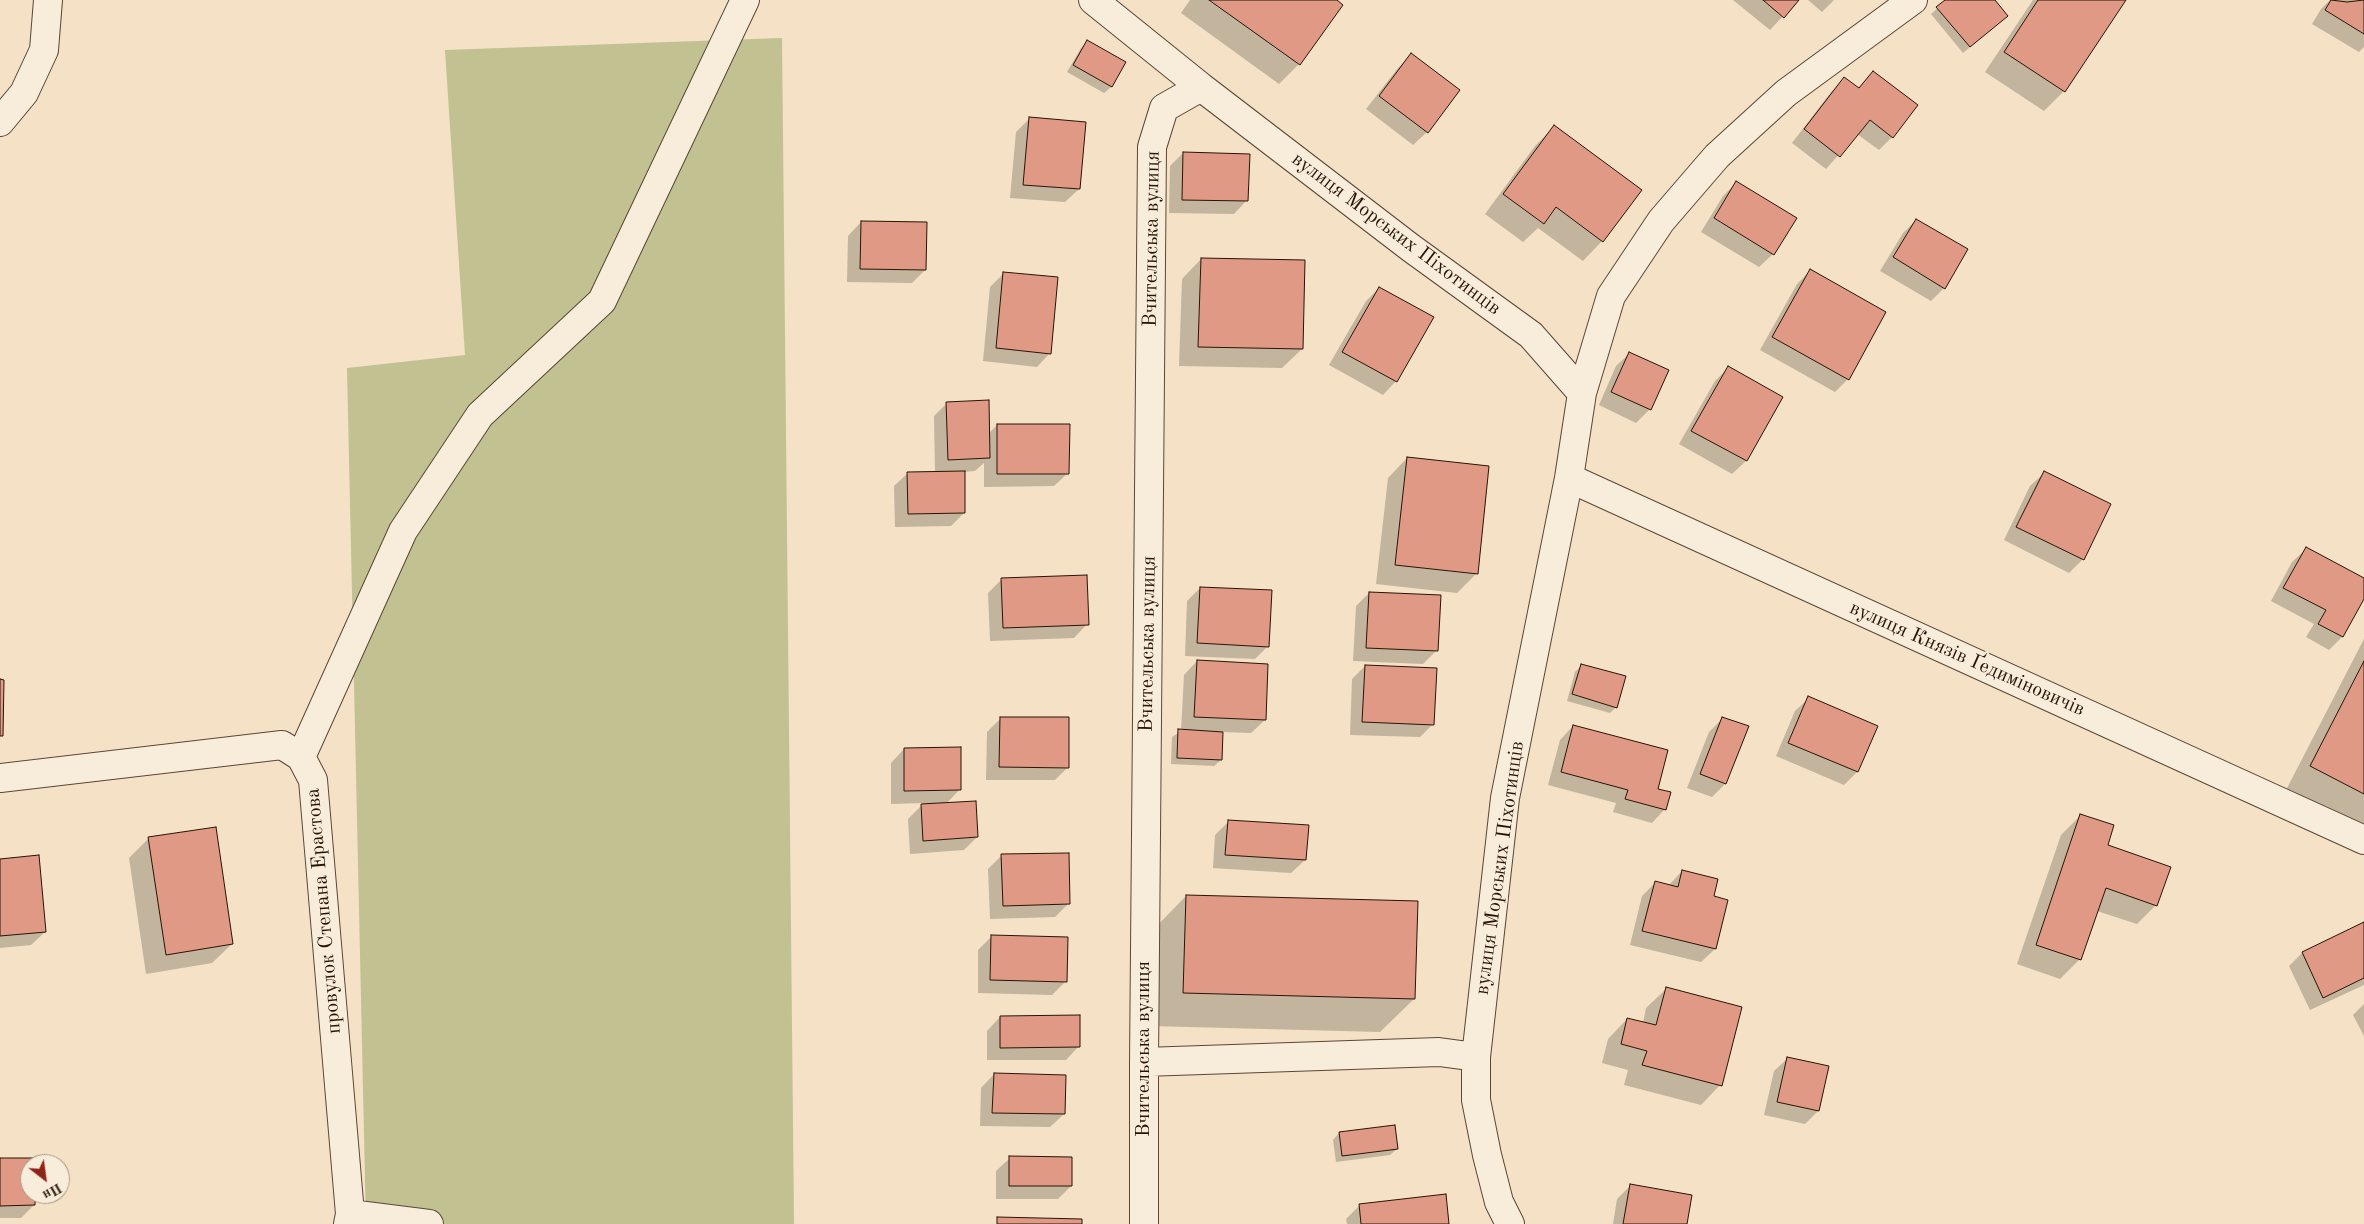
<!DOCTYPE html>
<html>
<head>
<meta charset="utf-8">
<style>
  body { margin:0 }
  #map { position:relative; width:2364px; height:1224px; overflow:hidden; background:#f4e1c6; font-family:"Old Standard TT",serif }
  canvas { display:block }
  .north { position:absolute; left:20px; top:1154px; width:50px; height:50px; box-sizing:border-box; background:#f8ecda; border:1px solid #a49685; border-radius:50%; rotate:150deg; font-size:14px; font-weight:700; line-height:20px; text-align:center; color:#271406 }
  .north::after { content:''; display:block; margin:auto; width:18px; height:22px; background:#8f2418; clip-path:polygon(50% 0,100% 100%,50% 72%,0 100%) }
</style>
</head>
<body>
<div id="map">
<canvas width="2364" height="1224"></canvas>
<div class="north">Пн</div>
</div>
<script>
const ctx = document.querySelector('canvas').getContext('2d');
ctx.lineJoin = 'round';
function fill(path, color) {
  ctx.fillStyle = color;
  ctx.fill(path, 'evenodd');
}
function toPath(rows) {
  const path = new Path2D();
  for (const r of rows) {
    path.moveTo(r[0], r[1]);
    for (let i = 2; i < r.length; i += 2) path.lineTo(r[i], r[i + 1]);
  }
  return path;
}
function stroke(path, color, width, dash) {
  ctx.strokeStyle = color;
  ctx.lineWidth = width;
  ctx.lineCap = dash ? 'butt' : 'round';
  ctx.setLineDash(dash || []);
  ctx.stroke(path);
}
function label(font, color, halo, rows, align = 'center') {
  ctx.font = font + ' "Old Standard TT",serif';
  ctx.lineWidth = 4;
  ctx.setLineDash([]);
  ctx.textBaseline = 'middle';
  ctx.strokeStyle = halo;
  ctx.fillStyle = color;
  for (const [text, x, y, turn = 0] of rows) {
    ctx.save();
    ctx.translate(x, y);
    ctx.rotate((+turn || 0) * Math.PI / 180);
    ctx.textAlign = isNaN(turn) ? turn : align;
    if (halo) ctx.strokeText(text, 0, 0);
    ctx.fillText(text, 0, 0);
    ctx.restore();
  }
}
fill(toPath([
  [782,38,794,1224,366,1224,347,368,465,355,445,50]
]), '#c1c191');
fill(toPath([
  [1190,0,1335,0,1342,5,1299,64,1279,84,1181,13],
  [1733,0,1798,0,1770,30],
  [1808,0,1834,0,1822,12],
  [1947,0,1993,0,2007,16,1963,53,1931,14],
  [2033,0,2125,0,2064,91,2044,111,1985,72],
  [2330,0,2364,0,2364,47,2359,52,2312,24,2321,9],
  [1088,41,1125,63,1111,87,1104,93,1067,72,1081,48],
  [1411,55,1458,90,1427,132,1413,145,1366,109,1398,68],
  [1873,72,1892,137,1879,150,1857,134,1826,169,1792,143,1831,92,1845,79,1857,89],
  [1029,119,1079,189,1065,202,1010,198,1016,132],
  [1554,127,1602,241,1583,261,1538,228,1523,242,1485,214,1535,146],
  [1183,153,1247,200,1234,214,1169,213,1170,166],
  [1737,182,1795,219,1773,254,1759,267,1701,232,1723,196],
  [1916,220,1944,288,1931,301,1880,271,1903,233],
  [861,222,925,270,912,283,847,282,848,236],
  [1201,259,1302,349,1282,368,1179,366,1182,279],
  [1810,271,1848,379,1835,392,1760,350,1797,284],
  [1004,273,1050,353,1037,367,983,361,990,287],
  [1379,288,1396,381,1383,395,1329,365,1366,301],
  [1630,353,1650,409,1636,423,1599,405,1616,366],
  [1729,367,1782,397,1746,461,1732,474,1679,444,1715,381],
  [947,403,988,434,997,425,1068,473,1054,486,984,487,984,463,975,471,963,472,964,513,951,526,895,527,894,486,908,473,935,473,934,416],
  [1407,458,1477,573,1457,593,1376,584,1388,478],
  [2044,473,2083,559,2069,573,2004,540,2030,486],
  [2306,549,2364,579,2364,596,2342,637,2329,650,2306,637,2314,624,2271,601,2292,562],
  [1001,580,1087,624,1074,638,990,641,988,593],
  [1200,588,1268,646,1255,659,1185,656,1187,601],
  [1369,593,1437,650,1423,664,1353,661,1356,606],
  [2364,639,2364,832,2285,792],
  [1197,661,1265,720,1251,733,1222,732,1221,760,1214,766,1171,764,1172,737,1181,731,1184,675],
  [1582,665,1616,707,1610,713,1567,701,1575,672],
  [1365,666,1433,724,1420,737,1350,735,1352,679],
  [1809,698,1876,727,1857,772,1844,785,1776,756,1795,711],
  [1723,718,1725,784,1712,797,1687,788,1709,732],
  [1000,719,1068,767,1055,780,986,780,987,732],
  [1573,726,1665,809,1652,823,1613,812,1616,803,1548,785,1560,740],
  [904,749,960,789,946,804,977,837,964,850,910,854,908,819,924,803,891,804,891,763],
  [2081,815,2156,905,2137,924,2097,911,2080,959,2060,979,2017,964,2061,835],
  [1229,821,1305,860,1291,873,1213,868,1215,835],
  [149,838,232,944,212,963,146,974,129,858],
  [1002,855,1069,903,1055,917,990,919,988,869],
  [0,860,45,932,31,945,0,948],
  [1682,871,1712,897,1715,949,1701,962,1630,945,1642,896,1655,883,1669,885],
  [1186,896,1414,999,1380,1032,1150,1026,1153,930],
  [2364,923,2364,985,2310,1010,2289,966,2302,953],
  [992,936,1066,981,1052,995,978,993,978,950],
  [1666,989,1720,1085,1701,1105,1624,1085,1628,1070,1602,1063,1608,1039,1627,1019,1643,1023,1646,1008],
  [2364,1004,2364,1036,2353,1015],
  [1000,1017,1079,1046,1066,1060,987,1060,987,1031],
  [1788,1058,1818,1111,1805,1124,1764,1115,1774,1071],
  [994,1074,1064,1114,1050,1127,980,1126,981,1088],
  [1339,1133,1397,1149,1390,1155,1336,1162,1333,1140],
  [1010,1158,1071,1186,1058,1199,996,1199,996,1171],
  [0,1160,33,1164,30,1164,30,1194,34,1194,34,1205,21,1218,0,1218],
  [1630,1186,1685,1224,1613,1224,1617,1199],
  [1360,1205,1448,1224,1347,1224,1346,1219]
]), '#0003');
const building = toPath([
  [1209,0,1337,0,1343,5,1300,65,1209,0],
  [1763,0,1799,0,1784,18,1763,0],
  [1945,0,1995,0,2008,16,1970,47,1936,7,1945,0],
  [2038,0,2126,0,2065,92,2004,52,2038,0],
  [2331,0,2347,2,2364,0,2364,34,2325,10,2331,0],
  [1087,40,1126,62,1112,87,1073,65,1087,40],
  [1411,53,1460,90,1428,133,1379,96,1411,53],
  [1873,71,1918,105,1893,138,1870,120,1840,157,1804,129,1844,77,1859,88,1873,71],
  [1029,117,1086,122,1080,189,1023,185,1029,117],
  [1554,125,1642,190,1603,242,1556,207,1544,224,1503,194,1554,125],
  [1183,152,1250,154,1248,201,1182,200,1183,152],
  [1736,181,1797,218,1774,255,1714,218,1736,181],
  [1916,219,1968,249,1945,289,1893,257,1916,219],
  [861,221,927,222,926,270,860,269,861,221],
  [1201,258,1305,260,1303,349,1198,347,1201,258],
  [1810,269,1886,312,1849,380,1772,337,1810,269],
  [1003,272,1058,277,1051,354,996,348,1003,272],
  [1379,287,1434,317,1397,382,1342,352,1379,287],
  [1629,352,1669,370,1651,410,1611,392,1629,352],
  [1728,366,1783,397,1747,461,1691,431,1728,366],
  [989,400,990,458,948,460,946,402,989,400],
  [997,424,1070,424,1069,474,997,474,997,424],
  [1407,457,1489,466,1478,574,1395,565,1407,457],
  [965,471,965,513,908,514,907,472,965,471],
  [2044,471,2111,504,2084,560,2016,527,2044,471],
  [2306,547,2364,578,2364,599,2343,637,2318,624,2326,610,2283,588,2306,547],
  [1087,575,1089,625,1003,628,1001,578,1087,575],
  [1200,587,1272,590,1269,647,1197,643,1200,587],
  [1369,592,1441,595,1438,651,1366,648,1369,592],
  [1197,660,1268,664,1266,720,1194,717,1197,660],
  [2364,661,2364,794,2310,766,2364,661],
  [1581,664,1626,676,1617,708,1572,694,1581,664],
  [1365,665,1437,668,1434,725,1362,722,1365,665],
  [0,679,4,680,3,736,0,736,0,679],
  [1808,696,1878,726,1858,772,1788,743,1808,696],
  [1000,717,1069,717,1069,768,999,767,1000,717],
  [1722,717,1749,726,1726,784,1700,774,1722,717],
  [1573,725,1668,750,1658,789,1671,792,1666,810,1625,799,1628,790,1561,772,1573,725],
  [1178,729,1223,732,1222,760,1177,758,1178,729],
  [961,747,961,790,904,791,904,748,961,747],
  [976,801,978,837,923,841,921,804,976,801],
  [2080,814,2114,825,2108,845,2171,867,2157,906,2106,888,2081,960,2036,945,2080,814],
  [1228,820,1309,825,1306,860,1225,855,1228,820],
  [216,827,233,944,166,955,148,837,216,827],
  [1069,853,1070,904,1003,906,1001,854,1069,853],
  [39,855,46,932,0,936,0,859,39,855],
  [1682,870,1718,879,1714,896,1728,900,1716,949,1642,931,1655,881,1678,887,1682,870],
  [1186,895,1418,901,1415,999,1183,993,1186,895],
  [2364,922,2364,978,2323,998,2302,952,2364,922],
  [991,935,1068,937,1067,982,990,980,991,935],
  [1666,987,1742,1007,1722,1086,1642,1065,1647,1051,1621,1044,1627,1018,1656,1025,1666,987],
  [1080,1015,1080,1047,1000,1048,1000,1016,1080,1015],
  [1787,1057,1829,1066,1819,1111,1777,1102,1787,1057],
  [994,1073,1066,1075,1065,1114,992,1113,994,1073],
  [1395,1125,1398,1149,1342,1156,1339,1132,1395,1125],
  [1009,1156,1072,1157,1072,1186,1009,1186,1009,1156],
  [0,1158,34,1158,34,1164,30,1164,30,1194,35,1194,35,1205,0,1206,0,1158],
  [1630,1184,1692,1195,1687,1224,1623,1224,1630,1184],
  [1446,1194,1449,1224,1361,1224,1359,1204,1446,1194],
  [997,1217,1082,1219,1082,1224,997,1224,997,1217]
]);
fill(building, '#df9984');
stroke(building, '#271406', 1);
const minor = toPath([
  [1093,0,1201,87,1411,248,1531,335,1582,393],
  [0,122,24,93,44,50,48,0],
  [1569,478,2364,840],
  [301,757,403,531,480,415,602,301,745,0],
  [0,778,282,745,301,757,313,780,350,1214,348,1224],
  [1144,1062,1439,1052,1476,1057],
  [350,1214,429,1224],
  [1144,1224,1144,1062,1152,147,1164,108,1201,87],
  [1510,1224,1499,1202,1487,1155,1476,1100,1476,1057,1505,798,1569,478,1582,393,1611,296,1661,221,1717,156,1786,93,1913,0]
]);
stroke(minor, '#5a4736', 30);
stroke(minor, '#f8ecda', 28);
label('20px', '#271406', '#f8ecda', [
  ["вулиця Морських Піхотинців",1396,234,37],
  ["Вчительська вулиця",1152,239,-89],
  ["Вчительська вулиця",1148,644,-89],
  ["вулиця Князів Ґедиміновичів",1967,659,24],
  ["вулиця Морських Піхотинців",1500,868,-82],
  ["провулок Степана Ерастова",324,911,-95],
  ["Вчительська вулиця",1144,1049,-90]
]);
</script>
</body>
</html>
